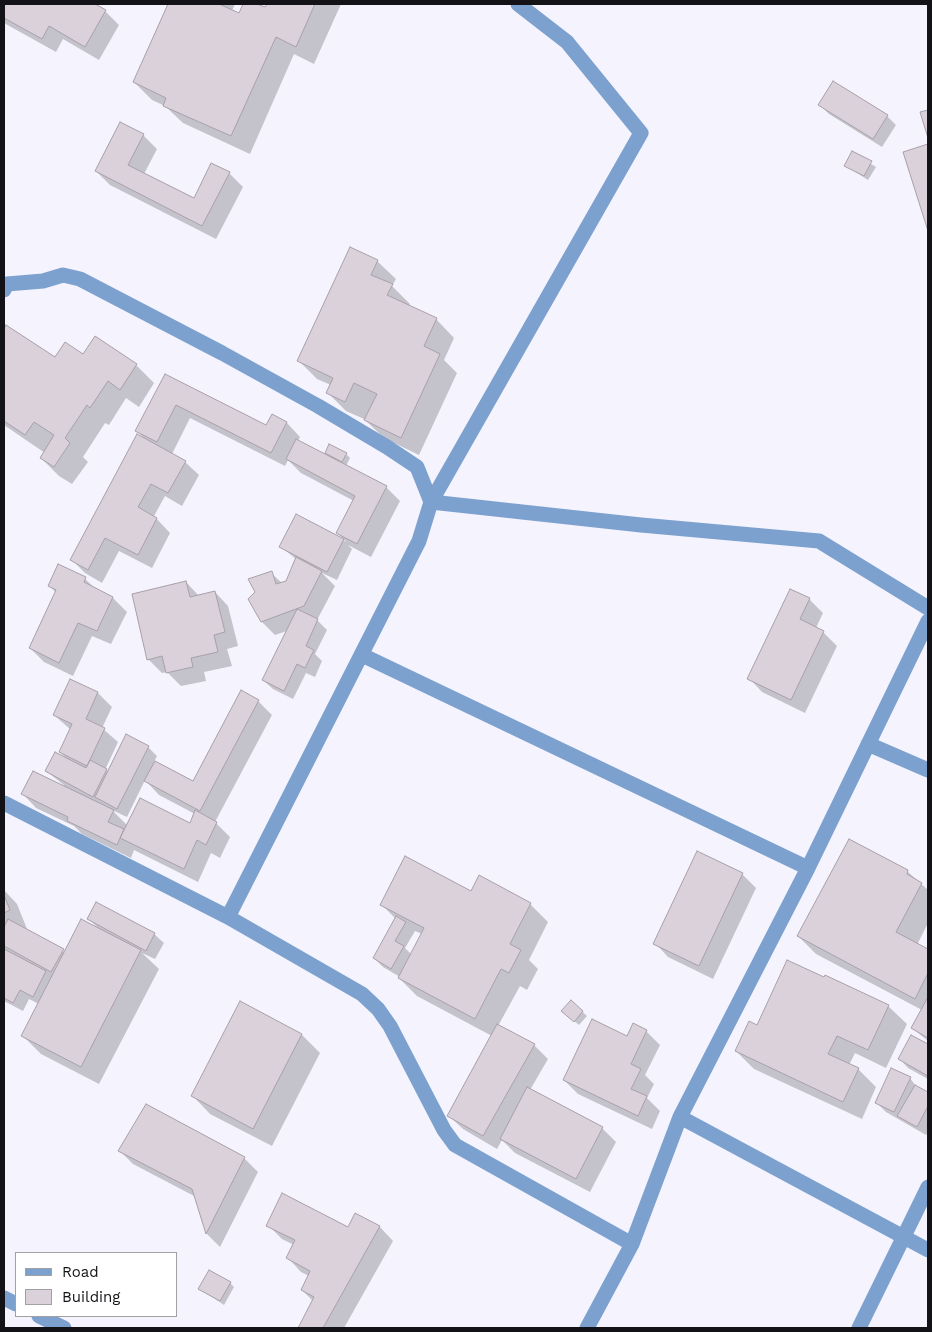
<!DOCTYPE html>
<html>
<head>
<meta charset="utf-8">
<style>
  body { margin:0 }
  #map { position:relative; width:932px; height:1332px; overflow:hidden; background:#f5f4fe; font-family:"Work Sans",sans-serif }
  canvas { display:block }
  .frame { position:absolute; inset:0; border:5px solid #131216; pointer-events:none }
  .legend { position:absolute; left:15px; top:1252px; width:162px; height:65px; box-sizing:border-box; background:#fff; border:1px solid #a1a0a2; margin:0; padding:6px 9px; list-style:none; font-size:15px; color:#131216 }
  .legend li { display:flex; align-items:center; gap:10px; height:25px }
  .legend b { width:25px; border:1px solid #a1a0a2 }
</style>
</head>
<body>
<div id="map">
<canvas width="932" height="1332"></canvas>
<div class="frame"></div>
<ul class="legend">
<li><b style="height:6px;background:#7da1cf"></b>Road</li>
<li><b style="height:14px;background:#dad1db"></b>Building</li>
</ul>
</div>
<script>
const ctx = document.querySelector('canvas').getContext('2d');
ctx.lineJoin = 'round';
function fill(path, color) {
  ctx.fillStyle = color;
  ctx.fill(path, 'evenodd');
}
function toPath(rows) {
  const path = new Path2D();
  for (const r of rows) {
    path.moveTo(r[0], r[1]);
    for (let i = 2; i < r.length; i += 2) path.lineTo(r[i], r[i + 1]);
  }
  return path;
}
function stroke(path, color, width, dash) {
  ctx.strokeStyle = color;
  ctx.lineWidth = width;
  ctx.lineCap = dash ? 'butt' : 'round';
  ctx.setLineDash(dash || []);
  ctx.stroke(path);
}
fill(toPath([
  [4,4,92,4,105,11,119,25,99,60,63,39,56,52,4,23],
  [169,4,235,4,232,11,240,14,244,4,254,4,266,9,268,4,341,4,314,64,294,54,250,154,183,123,165,106,152,100,134,82],
  [820,105,887,116,896,125,882,147,829,114],
  [143,135,157,149,144,174,195,200,229,173,243,187,216,239,110,185,96,171],
  [928,145,928,227,904,153],
  [853,153,876,167,868,180,846,166],
  [377,261,396,279,392,286,410,304,409,306,436,319,454,338,444,360,457,373,419,455,384,438,364,419,346,411,328,393,331,385,317,379,299,361],
  [7,327,55,359,83,355,95,338,136,365,154,383,139,407,126,398,109,425,105,423,83,457,88,462,72,484,59,476,41,458,45,453,4,425,4,332],
  [165,375,267,427,272,416,287,423,300,437,298,441,331,457,326,453,346,454,350,458,346,466,386,487,400,501,371,557,348,545,352,549,337,580,322,573,335,586,317,620,327,630,315,654,322,661,315,677,306,673,293,699,273,689,263,680,287,631,275,635,262,622,271,573,282,583,287,582,296,559,281,547,297,516,346,542,337,532,354,501,301,473,288,460,285,466,190,418,172,454,185,462,199,475,182,506,165,496,154,516,170,533,152,568,119,551,102,583,85,573,72,560,146,440,137,431],
  [85,579,97,590,113,598,127,612,111,644,92,636,73,676,44,662,30,648,56,593,50,586],
  [186,582,199,596,215,592,228,606,238,646,227,649,232,666,204,672,206,681,181,686,167,672,162,673,148,659],
  [791,591,810,600,823,613,816,628,823,632,837,646,805,713,762,692,749,678],
  [71,680,98,693,112,707,102,728,118,742,105,770,109,772,148,747,157,756,154,762,194,782,258,701,272,715,215,822,230,837,220,858,211,853,198,882,134,850,131,858,82,834,74,826,36,808,23,794,64,785,46,771,66,758,60,752,71,730,54,715],
  [145,780,159,795,195,814,191,824,128,826,112,810,127,817],
  [849,840,908,872,928,890,928,923,917,945,928,951,928,1041,912,1028,922,1010,816,954,798,936],
  [742,874,756,888,713,979,668,957,655,943],
  [4,890,17,904,27,929,25,930,66,953,99,929,89,919,154,934,164,943,155,959,142,953,159,969,99,1084,41,1054,23,1036,39,1004,29,999,23,1011,4,1001],
  [471,893,530,904,548,922,529,960,538,969,527,990,520,986,498,1026,534,1045,548,1059,530,1090,602,1128,616,1142,590,1192,515,1153,502,1140,497,1149,463,1129,449,1116,492,1036,417,996,399,978,400,977,383,967,374,958,396,919,381,904],
  [415,931,422,934,412,955,405,948],
  [571,1001,587,1016,579,1025,567,1015],
  [240,1003,302,1035,320,1053,272,1146,210,1114,192,1095],
  [888,1006,907,1024,886,1068,855,1053,849,1065,858,1069,876,1087,862,1119,754,1069,736,1051,758,1027],
  [646,1031,660,1045,645,1075,654,1084,647,1098,660,1111,652,1129,578,1094,564,1080,627,1037],
  [911,1036,928,1046,928,1079,908,1068,899,1058],
  [910,1078,918,1089,928,1094,928,1132,926,1135,886,1112,877,1103],
  [120,1151,244,1158,258,1172,220,1247,207,1234,196,1197,133,1164],
  [356,1215,380,1227,393,1241,344,1328,299,1328,313,1301,302,1290,309,1276,301,1272,288,1258,294,1245,282,1239,268,1225,349,1228],
  [230,1283,234,1287,224,1305,200,1289]
]), '#0003');
const building = toPath([
  [4,4,95,4,106,10,85,47,49,26,42,39,4,18,4,4],
  [168,4,219,4,239,13,243,4,257,4,265,7,267,4,315,4,296,47,276,37,231,136,163,106,166,98,133,82,168,4],
  [833,81,888,115,873,139,818,105,833,81],
  [928,110,928,138,920,112,928,110],
  [120,122,144,134,128,165,194,198,211,163,230,172,202,226,95,171,120,122],
  [928,144,928,231,903,152,928,144],
  [852,151,872,161,864,176,844,166,852,151],
  [350,247,378,260,371,275,393,284,387,295,437,318,424,346,440,354,401,438,364,420,377,394,354,383,345,402,326,393,333,378,297,361,350,247],
  [6,325,55,357,65,342,83,354,95,336,137,364,120,390,108,381,90,408,87,405,65,438,70,443,54,467,40,458,54,435,34,422,25,435,4,421,4,329,6,325],
  [165,374,266,425,272,414,287,422,271,453,176,405,157,442,135,431,165,374],
  [137,434,186,461,168,493,151,484,138,507,157,518,138,555,105,538,88,570,70,560,137,434],
  [296,439,387,486,357,544,336,533,355,496,286,459,296,439],
  [329,444,347,453,342,462,325,453,329,444],
  [296,514,344,539,327,572,279,547,296,514],
  [296,557,322,571,304,606,261,622,248,599,255,592,248,579,272,571,276,584,286,581,296,557],
  [58,564,86,577,84,582,113,597,97,631,78,623,59,663,29,648,56,590,48,586,58,564],
  [186,581,190,597,215,591,225,632,214,635,218,652,191,658,193,667,166,673,162,656,147,660,132,594,186,581],
  [790,589,810,598,800,619,824,631,791,700,747,679,790,589],
  [297,609,318,619,306,646,314,650,305,668,297,664,284,691,262,680,297,609],
  [70,679,98,692,86,719,105,728,87,766,59,752,72,724,53,715,70,679],
  [241,690,259,700,200,811,144,781,155,761,193,781,241,690],
  [126,734,149,746,117,809,95,797,126,734],
  [55,752,86,768,90,760,107,769,93,797,45,771,55,752],
  [33,771,114,810,108,822,124,829,117,845,67,821,68,817,21,794,33,771],
  [140,798,190,823,195,810,217,822,206,845,197,840,184,869,120,838,140,798],
  [849,839,908,870,907,874,922,883,896,932,928,949,928,973,915,999,797,936,849,839],
  [697,851,743,873,699,966,653,944,697,851],
  [405,856,471,891,479,875,531,903,510,944,521,950,509,973,501,969,475,1019,398,978,424,928,380,905,405,856],
  [4,895,10,910,4,913,4,895],
  [96,902,155,933,146,951,87,919,96,902],
  [396,916,406,922,395,941,404,946,391,969,373,958,396,916],
  [8,919,64,949,51,972,4,946,4,927,8,919],
  [81,919,141,950,81,1067,21,1036,81,919],
  [4,949,46,971,33,997,20,990,13,1003,4,998,4,949],
  [787,960,824,977,825,975,889,1005,868,1050,837,1036,828,1054,859,1068,843,1102,735,1051,749,1021,757,1025,787,960],
  [928,997,928,1038,911,1028,928,997],
  [571,1000,583,1011,574,1022,561,1011,571,1000],
  [240,1001,302,1034,253,1129,191,1096,240,1001],
  [592,1019,627,1036,633,1023,647,1030,631,1064,641,1069,631,1089,647,1096,638,1116,563,1080,592,1019],
  [497,1024,535,1044,483,1136,447,1116,497,1024],
  [911,1035,928,1044,928,1076,898,1059,911,1035],
  [891,1068,911,1077,894,1112,875,1103,891,1068],
  [915,1085,928,1092,928,1106,917,1127,897,1116,915,1085],
  [527,1087,603,1127,576,1179,500,1139,527,1087],
  [146,1104,245,1157,206,1234,192,1189,118,1151,146,1104],
  [282,1193,348,1227,355,1213,380,1226,323,1328,298,1328,314,1297,301,1290,310,1271,286,1258,295,1240,266,1226,282,1193],
  [209,1270,231,1282,220,1301,198,1289,209,1270]
]);
fill(building, '#dad1db');
stroke(building, '#a89fa8', 1);
stroke(toPath([
  [518,4,567,42,641,133,431,502,641,525,819,541,928,608],
  [4,290,7,284,43,281,63,275,80,279,222,353,318,406,387,447,417,467,431,502,419,541,228,917],
  [362,655,808,868],
  [868,744,928,770],
  [4,803,228,917,362,994,378,1009,390,1026,444,1130,455,1145,632,1244],
  [680,1117,928,1250],
  [4,1298,16,1304],
  [39,1316,64,1328],
  [587,1328,632,1244,680,1117,808,868,928,621],
  [859,1328,928,1187]
]), '#7da1cf', 15);
</script>
</body>
</html>
